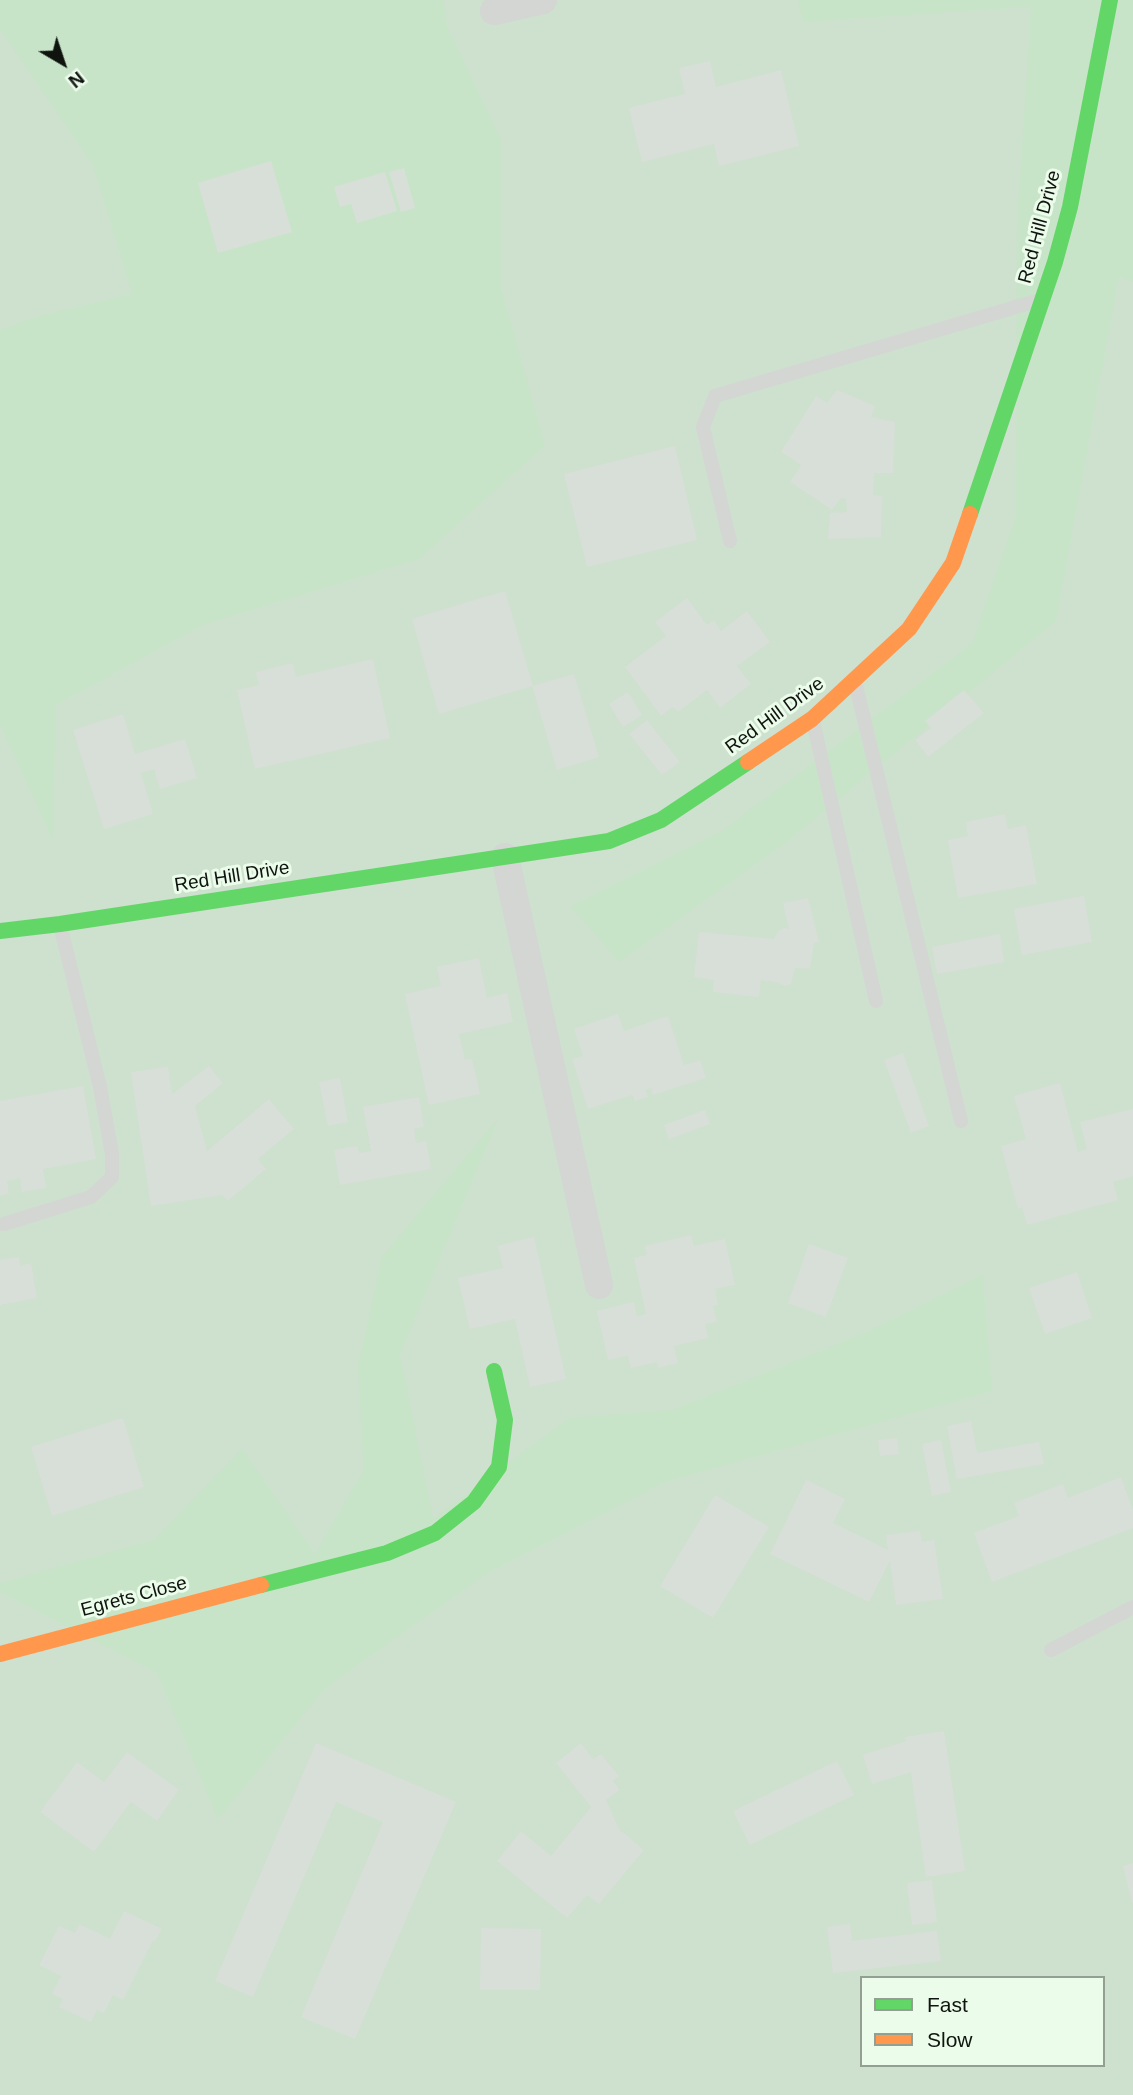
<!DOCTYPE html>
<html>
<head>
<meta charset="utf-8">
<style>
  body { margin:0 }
  #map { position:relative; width:1133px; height:2095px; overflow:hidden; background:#eff8ef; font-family:Arial,sans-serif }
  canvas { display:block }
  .legend { position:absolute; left:860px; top:1976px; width:245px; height:91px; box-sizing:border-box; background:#ebfceb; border:2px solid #939f93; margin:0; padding:9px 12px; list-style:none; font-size:21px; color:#0f140f }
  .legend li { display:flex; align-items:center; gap:14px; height:35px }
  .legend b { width:35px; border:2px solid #939f93 }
  .north { position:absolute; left:28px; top:28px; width:70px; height:70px; -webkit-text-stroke:5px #ebfceb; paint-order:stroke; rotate:141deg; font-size:19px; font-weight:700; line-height:28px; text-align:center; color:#0f140f }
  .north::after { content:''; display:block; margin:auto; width:24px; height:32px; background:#0f140f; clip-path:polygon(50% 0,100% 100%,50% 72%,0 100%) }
</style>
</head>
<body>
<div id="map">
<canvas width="1133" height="2095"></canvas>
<ul class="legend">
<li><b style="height:9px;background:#63d668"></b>Fast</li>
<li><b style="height:9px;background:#ff974d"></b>Slow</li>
</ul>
<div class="north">N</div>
</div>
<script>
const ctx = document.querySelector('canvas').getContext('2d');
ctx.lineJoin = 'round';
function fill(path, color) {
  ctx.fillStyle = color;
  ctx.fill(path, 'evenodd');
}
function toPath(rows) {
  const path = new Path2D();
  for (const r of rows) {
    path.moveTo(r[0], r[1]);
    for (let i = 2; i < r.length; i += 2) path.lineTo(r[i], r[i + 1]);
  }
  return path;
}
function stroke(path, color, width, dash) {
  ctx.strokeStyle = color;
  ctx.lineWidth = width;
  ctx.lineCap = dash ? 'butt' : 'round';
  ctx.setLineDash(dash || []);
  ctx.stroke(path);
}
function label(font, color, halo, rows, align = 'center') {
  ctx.font = font + ' Arial,sans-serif';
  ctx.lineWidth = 6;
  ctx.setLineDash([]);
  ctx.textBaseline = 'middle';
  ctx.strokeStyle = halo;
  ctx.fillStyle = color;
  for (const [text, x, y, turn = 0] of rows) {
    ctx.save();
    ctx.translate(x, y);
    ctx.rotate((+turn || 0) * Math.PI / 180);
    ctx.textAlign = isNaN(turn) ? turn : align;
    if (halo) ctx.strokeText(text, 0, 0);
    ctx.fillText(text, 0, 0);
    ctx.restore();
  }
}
fill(toPath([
  [0,0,1133,0,1133,2095,0,2095],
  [862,1978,1103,1978,1103,2065,862,2065]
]), '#cee0ce');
fill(toPath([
  [0,0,444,0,447,26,501,140,501,288,545,445,419,559,203,625,56,705,53,840,0,724,0,330,39,316,132,294,93,165,0,29],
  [798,0,1133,0,1133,282,1119,277,1056,621,785,843,619,962,571,906,722,831,972,644,1016,517,1017,224,1031,7,803,22],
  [498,1119,400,1354,433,1519,569,1418,673,1410,858,1336,983,1275,992,1391,665,1482,486,1574,325,1688,218,1819,157,1673,0,1592,0,1583,154,1540,242,1449,315,1554,364,1470,358,1368,382,1257]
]), '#c8e4c8');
fill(toPath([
  [710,61,716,87,781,70,799,146,719,166,714,144,642,162,629,108,685,94,679,68],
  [271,161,292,232,218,253,198,183],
  [404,168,415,208,401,212,389,172],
  [385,172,397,211,357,223,351,204,340,207,334,187],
  [837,390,875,406,871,417,895,422,893,473,874,473,873,495,882,496,881,537,828,539,830,513,847,512,846,499,841,498,832,510,790,482,801,465,781,452,816,396,827,403],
  [675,446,697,540,587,567,564,474],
  [505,591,533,686,574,674,599,757,557,770,532,686,439,714,412,619],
  [687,598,707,625,714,620,721,631,747,611,770,642,737,666,751,684,720,708,707,690,678,712,673,707,661,716,625,667,666,636,655,622],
  [373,659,390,738,255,769,237,690,259,685,256,672,293,663,296,677],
  [964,690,984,713,928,757,915,740,931,728,925,721],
  [628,692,642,715,623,727,609,704],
  [123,714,135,754,185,739,197,778,160,789,154,769,141,773,153,814,104,829,73,730],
  [647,720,680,762,662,775,629,734],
  [1005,814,1008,829,1026,825,1037,884,958,898,948,840,968,836,966,822],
  [1084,896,1092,942,1022,955,1014,909],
  [808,898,819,942,814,943,810,969,795,968,791,984,785,986,776,982,761,980,759,997,713,992,714,980,694,977,699,932,774,939,778,931,784,928,789,929,783,903],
  [1000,934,1004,962,937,974,932,947],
  [479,958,487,998,507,993,513,1022,459,1034,465,1060,472,1059,480,1094,429,1105,405,994,441,986,437,967],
  [618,1014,624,1031,668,1016,684,1065,700,1060,706,1078,653,1095,651,1088,645,1090,648,1097,635,1101,632,1095,588,1109,572,1059,583,1056,574,1029],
  [903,1053,929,1126,911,1133,884,1060],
  [209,1066,223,1083,195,1106,207,1151,269,1099,294,1129,258,1159,266,1169,228,1201,222,1195,151,1206,131,1072,168,1067,172,1094],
  [340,1078,348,1122,328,1126,319,1082],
  [1060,1083,1078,1152,1087,1149,1080,1122,1133,1109,1133,1176,1113,1182,1118,1200,1027,1225,1022,1207,1018,1209,1001,1146,1026,1139,1014,1096],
  [83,1086,96,1159,43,1169,46,1188,22,1192,20,1178,7,1181,9,1194,0,1195,0,1101],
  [419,1097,424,1127,414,1129,416,1143,426,1141,431,1169,340,1185,334,1150,357,1146,359,1153,371,1151,363,1107],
  [705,1110,710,1124,669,1139,664,1125],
  [691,1235,694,1246,725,1239,735,1285,715,1289,718,1305,713,1306,717,1322,705,1324,708,1338,674,1346,678,1363,658,1368,657,1362,631,1368,628,1356,608,1360,597,1311,634,1302,637,1316,646,1314,634,1258,647,1255,645,1246],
  [534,1237,566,1379,530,1387,515,1319,470,1329,458,1278,503,1268,498,1246],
  [809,1244,848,1258,826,1317,788,1303],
  [19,1257,20,1266,31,1263,37,1298,0,1305,0,1260],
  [1077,1272,1092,1318,1045,1334,1029,1288],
  [123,1418,144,1487,52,1516,31,1447],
  [971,1421,977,1453,1039,1442,1044,1464,957,1479,947,1426],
  [897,1438,899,1454,880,1456,878,1440],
  [941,1440,951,1492,932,1496,922,1444],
  [1121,1477,1133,1510,1133,1528,992,1582,974,1533,1019,1516,1014,1503,1063,1484,1068,1498],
  [806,1480,845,1499,833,1523,888,1550,886,1535,920,1531,922,1542,934,1540,943,1599,896,1605,890,1561,869,1602,770,1554],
  [715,1495,769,1527,713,1618,660,1586],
  [944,1731,965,1871,926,1877,911,1772,872,1784,863,1755,906,1741,905,1737],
  [316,1743,456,1802,355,2039,301,2017,383,1822,336,1802,253,1997,215,1981],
  [581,1743,593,1759,601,1754,619,1776,613,1781,620,1790,606,1800,619,1829,644,1850,599,1904,587,1895,567,1918,497,1861,521,1831,551,1856,591,1807,556,1763],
  [127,1752,179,1790,157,1821,131,1802,94,1852,40,1812,77,1762,104,1782],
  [837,1761,854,1795,750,1845,733,1811],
  [1133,1863,1133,1902,1132,1902,1123,1866],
  [932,1880,937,1922,912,1925,907,1883],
  [124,1911,162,1929,155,1941,153,1940,123,2000,113,1995,104,2013,97,2010,91,2022,59,2007,63,1999,52,1994,61,1976,39,1965,59,1926,75,1933,79,1924,110,1939],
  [850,1924,852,1941,937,1931,941,1961,833,1973,827,1927],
  [481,1928,541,1929,540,1990,480,1990]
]), '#d8dfd8');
stroke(toPath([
  [730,541,703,427,715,396,1036,301],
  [855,682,961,1121],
  [813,721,876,1001],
  [4,1224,91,1197,112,1177,112,1154,100,1087,60,925],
  [1051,1650,1133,1607]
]), '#d3d6d3', 14);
stroke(toPath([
  [494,11,543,0],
  [505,857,599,1285]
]), '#d3d6d3', 28);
stroke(toPath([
  [970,514,1055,262,1070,207,1110,0],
  [0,931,60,924,609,841,661,820,748,762],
  [261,1585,387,1553,435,1533,474,1502,499,1467,505,1420,494,1371]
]), '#63d668', 16);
stroke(toPath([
  [748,762,812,719,909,629,953,563,970,514],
  [0,1654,261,1585]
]), '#ff974d', 16);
label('19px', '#0f140f', '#ebfceb', [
  ["Red Hill Drive",1040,227,-75],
  ["Red Hill Drive",775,716,-36],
  ["Red Hill Drive",232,877,-9],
  ["Egrets Close",134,1597,-15]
]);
</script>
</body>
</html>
